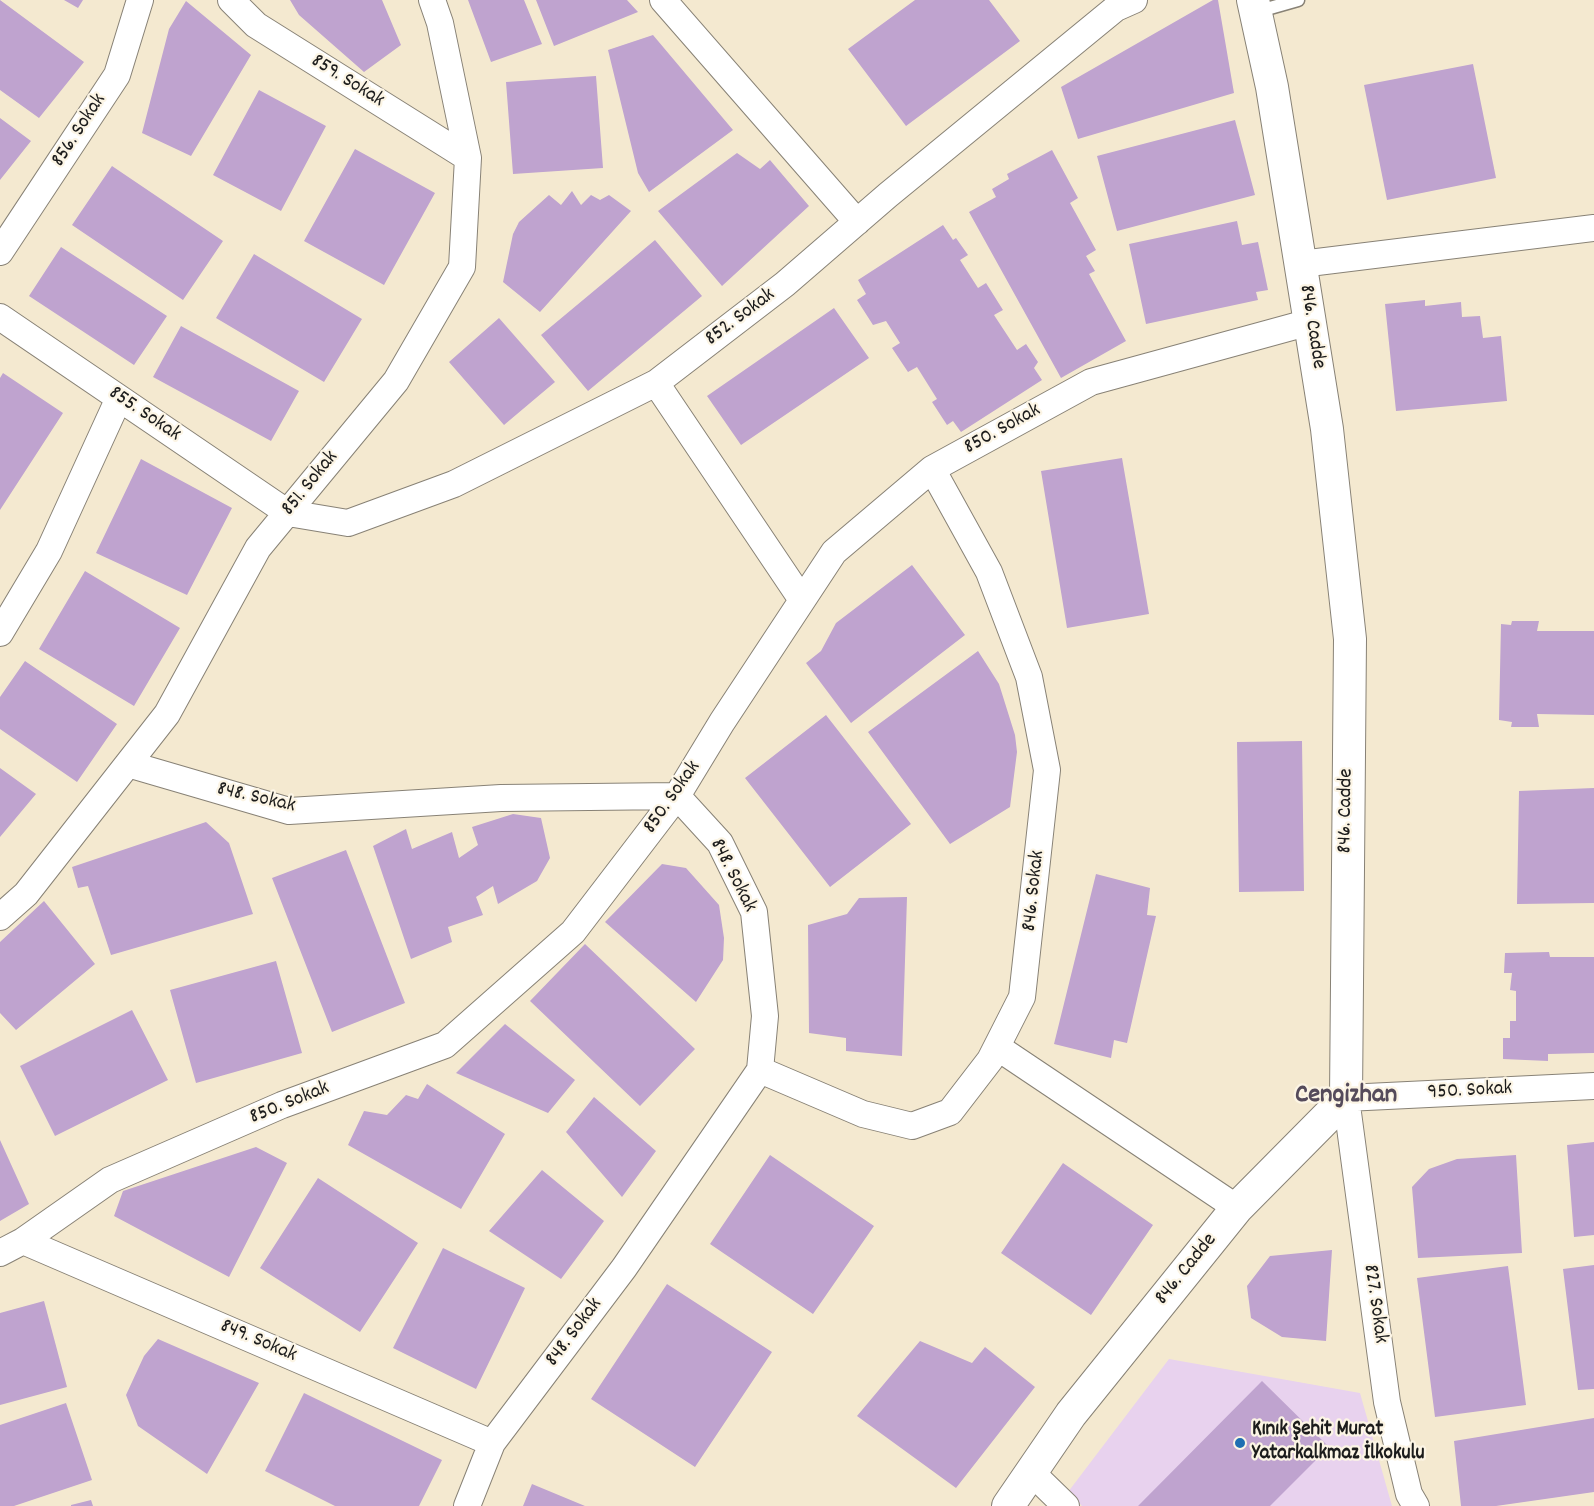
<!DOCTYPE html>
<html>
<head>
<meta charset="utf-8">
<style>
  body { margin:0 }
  canvas { display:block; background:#f4e9d0 }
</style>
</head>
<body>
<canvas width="1594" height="1506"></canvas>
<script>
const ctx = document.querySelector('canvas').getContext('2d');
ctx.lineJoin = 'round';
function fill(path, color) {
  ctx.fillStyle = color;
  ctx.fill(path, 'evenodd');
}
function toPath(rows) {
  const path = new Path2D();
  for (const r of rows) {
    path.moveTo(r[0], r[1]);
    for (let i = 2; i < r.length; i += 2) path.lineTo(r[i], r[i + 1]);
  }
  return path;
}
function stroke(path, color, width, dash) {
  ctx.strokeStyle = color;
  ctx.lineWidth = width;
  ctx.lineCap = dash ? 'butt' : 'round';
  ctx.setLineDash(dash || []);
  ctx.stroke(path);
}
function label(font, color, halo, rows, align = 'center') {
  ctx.font = font + ' Dekko,sans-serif';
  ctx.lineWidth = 4.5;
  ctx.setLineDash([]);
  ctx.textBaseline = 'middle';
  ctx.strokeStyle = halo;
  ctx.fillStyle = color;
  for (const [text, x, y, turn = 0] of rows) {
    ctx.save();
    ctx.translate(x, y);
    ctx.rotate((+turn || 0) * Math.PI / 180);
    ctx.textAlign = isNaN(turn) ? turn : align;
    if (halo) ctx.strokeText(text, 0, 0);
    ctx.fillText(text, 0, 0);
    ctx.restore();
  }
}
fill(toPath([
  [1169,1359,1360,1393,1392,1506,1082,1506,1068,1492]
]), '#e8d2ee');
fill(toPath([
  [0,0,84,62,39,118,0,90],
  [64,0,83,0,78,8],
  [290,0,382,0,401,45,364,72,299,15],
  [468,0,524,0,542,44,491,62],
  [536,0,627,0,638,12,554,46],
  [915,0,989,0,1020,41,906,126,848,49],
  [1213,0,1218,0,1234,93,1078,139,1061,87],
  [186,1,251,55,191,156,142,133,169,29],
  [653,35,733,130,649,192,638,173,608,50],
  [1473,64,1496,178,1387,200,1364,85],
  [596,76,603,168,513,174,506,82],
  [259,90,326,126,281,211,213,175],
  [0,118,31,141,0,180],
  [1235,120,1255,195,1117,231,1097,156],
  [355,149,435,193,384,285,304,241],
  [1052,150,1078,198,1070,203,1096,250,1086,256,1095,271,1089,274,1126,341,1061,378,969,212,996,197,992,189,1009,179,1007,174],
  [737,153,760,169,770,160,809,206,722,286,658,211],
  [112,166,223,241,183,300,72,225],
  [572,191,581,205,591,195,600,200,609,195,631,211,540,312,503,282,513,234,519,222,549,195,561,205],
  [1237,221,1242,245,1258,242,1268,290,1256,292,1258,300,1146,324,1129,244],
  [943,225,953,240,956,238,968,255,960,260,978,288,986,283,1003,310,994,315,1017,350,1026,344,1038,362,1034,368,1042,380,961,432,953,421,947,425,932,402,937,399,917,367,908,372,892,348,900,343,886,321,873,325,857,300,866,294,858,280],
  [655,240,702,296,588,391,541,335],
  [61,247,167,316,134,365,29,296],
  [254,254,362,319,324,382,216,318],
  [1425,300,1425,306,1461,302,1462,317,1480,316,1483,338,1501,336,1507,401,1396,411,1385,304],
  [834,308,869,358,741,445,707,396],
  [499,318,555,382,504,425,449,362],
  [181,326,299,391,271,441,153,377],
  [3,373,63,413,0,510,0,378],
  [1122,458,1149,614,1067,628,1041,471],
  [141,459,232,508,187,595,96,553],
  [912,565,965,635,851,723,806,663,821,651,836,623],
  [85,571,180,628,134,706,39,649],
  [1512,621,1539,621,1537,631,1594,631,1594,715,1537,714,1539,727,1511,727,1512,722,1499,720,1501,624,1511,625],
  [978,651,999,684,1015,735,1017,752,1010,807,950,844,868,732],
  [25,661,117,724,77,782,0,729,0,697],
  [826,715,911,824,830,887,745,778],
  [1302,741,1304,891,1239,892,1237,742],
  [0,768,36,794,0,837],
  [1594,788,1594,903,1517,904,1519,791],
  [513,814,541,818,550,858,537,881,498,904,493,886,476,897,483,915,448,927,452,942,411,959,373,846,406,829,412,849,452,832,459,858,478,845,472,827],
  [206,822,229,843,253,914,111,955,88,886,78,888,72,867],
  [346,850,405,1003,332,1032,272,878],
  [662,864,686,868,719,905,724,938,723,960,696,1002,605,922],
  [1096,874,1150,888,1147,915,1156,916,1127,1043,1114,1040,1111,1058,1054,1044],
  [907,897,902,1056,846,1051,846,1038,809,1033,808,925,847,914,859,898],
  [44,901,95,964,16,1030,0,1013,0,942],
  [585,944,695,1049,640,1106,530,1001],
  [1549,952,1550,957,1594,957,1594,1053,1548,1054,1548,1061,1503,1059,1503,1038,1510,1038,1510,1021,1516,1021,1516,991,1510,990,1512,973,1504,973,1505,953],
  [276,961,302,1053,196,1083,170,990],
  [132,1010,168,1080,55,1136,20,1066],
  [505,1024,575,1080,548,1113,456,1073],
  [427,1084,505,1134,461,1209,348,1145,364,1111,387,1115,406,1095,418,1099],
  [594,1097,656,1151,622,1197,566,1132],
  [0,1140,29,1204,0,1221],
  [1594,1142,1594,1235,1574,1237,1567,1145],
  [256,1147,287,1163,229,1277,114,1216,123,1191],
  [770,1155,874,1226,813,1314,710,1244],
  [1516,1155,1522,1253,1418,1258,1412,1187,1429,1169,1457,1159],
  [1063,1163,1153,1225,1091,1315,1001,1253],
  [542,1170,604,1221,561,1279,489,1231],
  [318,1178,418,1243,360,1332,260,1268],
  [443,1248,525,1288,476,1389,393,1348],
  [1332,1250,1326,1341,1282,1337,1251,1318,1247,1286,1270,1256],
  [1594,1265,1594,1389,1578,1390,1563,1269],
  [1508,1266,1526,1405,1435,1417,1417,1278],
  [667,1284,772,1352,695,1467,591,1399],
  [44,1301,67,1387,0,1405,0,1313],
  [158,1339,259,1383,207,1474,138,1426,126,1395,144,1356],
  [920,1341,972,1363,985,1347,1035,1387,956,1488,857,1416],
  [1262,1381,1329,1447,1270,1506,1138,1506],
  [304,1393,442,1460,419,1506,335,1506,265,1471],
  [66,1403,92,1480,14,1506,0,1506,0,1425],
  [1594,1418,1594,1492,1496,1506,1461,1506,1454,1441],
  [532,1484,585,1506,523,1506],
  [91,1500,93,1506,71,1506,71,1505]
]), '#bfa3cf');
const service = toPath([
  [1256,12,1298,0]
]);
const minor = toPath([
  [231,0,256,25,468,158],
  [663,0,857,222],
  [0,252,117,75,140,0],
  [1301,264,1594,228],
  [0,317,288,513,348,523,454,484,656,383,785,284,888,195,1116,8,1134,0],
  [656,383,802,600],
  [0,633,49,551,119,398],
  [128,764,289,811,501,798,677,796,720,843,754,912,765,1016,760,1070,624,1268,492,1443,467,1506],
  [0,917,26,894,167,714,258,548,396,381,462,267,468,158,440,23,432,0],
  [997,1047,1237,1208],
  [760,1070,863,1114,912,1126,950,1112,990,1060,1022,997,1047,770,1029,677,989,572,932,469],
  [23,1241,492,1443],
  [0,1253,23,1241,110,1180,282,1105,445,1045,573,932,677,796,722,722,834,552,932,469,1091,382,1310,322],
  [1031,1472,1066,1506],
  [1416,1506,1409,1494,1387,1402,1346,1098,1594,1086]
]);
const tertiary = toPath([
  [1008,1506,1071,1414,1237,1208,1346,1098,1350,639,1327,429,1272,87,1253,0]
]);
stroke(service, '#888276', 15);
stroke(minor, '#888276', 28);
stroke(tertiary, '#888276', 34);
stroke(service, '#fff', 12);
stroke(minor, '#fff', 26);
stroke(tertiary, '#fff', 32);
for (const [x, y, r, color] of [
  [1240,1443,6,"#1f6fb2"]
]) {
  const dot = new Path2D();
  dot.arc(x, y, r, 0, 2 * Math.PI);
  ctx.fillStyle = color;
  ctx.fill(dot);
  stroke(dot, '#fcf5e5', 2);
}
label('21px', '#1c1c1c', '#fcf5e5', [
  ["859. Sokak",347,82,32],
  ["856. Sokak",80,131,-57],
  ["852. Sokak",741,318,-37],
  ["846. Cadde",1311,327,81],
  ["855. Sokak",144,415,34],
  ["850. Sokak",1003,430,-29],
  ["851. Sokak",311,484,-51],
  ["850. Sokak",673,798,-55],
  ["848. Sokak",256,799,13],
  ["846. Cadde",1347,811,-89],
  ["848. Sokak",732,876,63],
  ["846. Sokak",1035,891,-84],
  ["950. Sokak",1470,1092,-3],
  ["850. Sokak",290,1104,-22],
  ["846. Cadde",1187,1270,-51],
  ["827. Sokak",1374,1304,82],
  ["848. Sokak",575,1333,-53],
  ["849. Sokak",258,1342,23]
]);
label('bold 21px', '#1c1c1c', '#fcf5e5', [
  ["Kınık Şehit Murat",1252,1431],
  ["Yatarkalkmaz İlkokulu",1252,1455]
], 'left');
label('bold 27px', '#554b5b', '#fcf5e5', [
  ["Cengizhan",1346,1097]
]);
</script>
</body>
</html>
